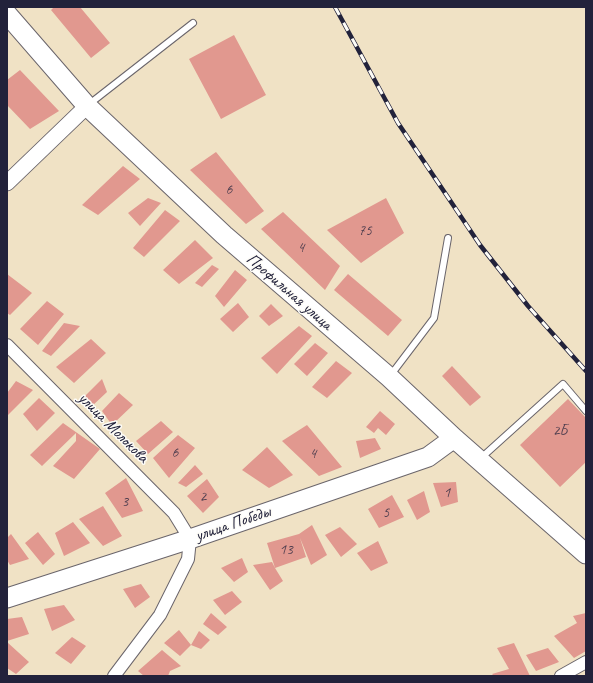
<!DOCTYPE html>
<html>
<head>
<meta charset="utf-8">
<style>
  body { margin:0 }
  #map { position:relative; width:593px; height:683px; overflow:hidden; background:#f0e2c5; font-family:Caveat,sans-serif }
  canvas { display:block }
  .frame { position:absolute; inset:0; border:8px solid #22223b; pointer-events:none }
</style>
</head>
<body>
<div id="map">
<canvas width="593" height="683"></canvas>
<div class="frame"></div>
</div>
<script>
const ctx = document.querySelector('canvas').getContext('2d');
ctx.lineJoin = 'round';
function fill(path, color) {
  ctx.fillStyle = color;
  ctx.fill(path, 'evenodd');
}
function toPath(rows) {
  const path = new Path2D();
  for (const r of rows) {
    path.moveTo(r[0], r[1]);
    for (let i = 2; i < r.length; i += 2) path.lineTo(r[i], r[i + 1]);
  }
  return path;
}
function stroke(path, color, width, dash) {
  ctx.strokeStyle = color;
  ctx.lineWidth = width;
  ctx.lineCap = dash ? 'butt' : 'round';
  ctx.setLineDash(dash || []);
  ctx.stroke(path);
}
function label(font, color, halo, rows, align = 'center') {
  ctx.font = font + ' Caveat,sans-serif';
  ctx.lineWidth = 3;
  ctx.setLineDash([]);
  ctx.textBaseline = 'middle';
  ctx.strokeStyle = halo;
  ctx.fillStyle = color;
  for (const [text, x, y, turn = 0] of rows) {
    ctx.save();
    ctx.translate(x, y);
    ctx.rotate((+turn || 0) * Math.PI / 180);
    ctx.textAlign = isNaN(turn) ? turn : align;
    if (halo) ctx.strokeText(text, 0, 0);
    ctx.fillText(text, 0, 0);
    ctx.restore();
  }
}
fill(toPath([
  [54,7,80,7,110,43,91,58,51,10],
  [234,35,266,95,221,119,189,59],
  [20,70,59,111,30,129,7,105,7,80],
  [216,152,264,211,246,224,190,170],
  [123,166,140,179,98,215,82,205],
  [148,198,161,203,140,226,128,213],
  [386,198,404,233,361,263,327,230],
  [165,210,180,221,144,257,133,248],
  [283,212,340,266,325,290,261,229],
  [195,240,213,258,179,284,163,270],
  [212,265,219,269,202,287,195,283],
  [235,270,247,280,224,307,215,296],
  [7,274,32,293,10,315,7,313],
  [348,274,402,320,388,336,334,290],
  [47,301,64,314,38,345,20,329],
  [238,303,249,317,233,332,220,319],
  [271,304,283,316,269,326,259,316],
  [64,323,80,326,51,356,42,351],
  [299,326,312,336,277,374,261,358],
  [91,339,106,353,74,383,56,367],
  [315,343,328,353,307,376,294,364],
  [336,361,352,373,327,398,312,387],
  [452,366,481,397,470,406,442,376],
  [102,379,107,392,91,407,83,398],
  [16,381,33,390,7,416,7,393],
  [119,393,133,405,112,425,102,411],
  [39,398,55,413,37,431,23,414],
  [568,399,586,418,586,462,560,487,520,445],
  [380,411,395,424,386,435,378,428,374,433,366,427],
  [161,421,173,432,148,454,136,441],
  [63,423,100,449,74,479,53,466,76,441,76,433,42,466,30,455],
  [307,425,342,467,319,476,282,441],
  [178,435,195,448,169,478,153,458],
  [375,438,381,449,360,458,356,441],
  [267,447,293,475,269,488,242,470],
  [195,465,203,474,186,487,178,483],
  [126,478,143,511,122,518,105,493],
  [207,479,219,497,203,513,187,496],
  [456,482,458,502,441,507,433,483],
  [424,491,430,512,417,520,407,500],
  [392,495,404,517,379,528,368,509],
  [103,506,122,536,103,546,79,519],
  [73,522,90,543,64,556,55,533],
  [312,525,327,555,311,565,300,538,306,557,275,568,283,581,270,590,253,565,272,562,275,568,267,543,299,534],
  [340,527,357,544,341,557,325,535],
  [38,532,55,554,43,565,25,543],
  [11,534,29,559,10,565,7,560,7,538],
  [378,541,388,563,371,571,357,553],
  [242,558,248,572,234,582,221,568],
  [141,584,150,597,135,608,123,589],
  [232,591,242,602,225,615,213,600],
  [64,605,75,620,52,631,44,609],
  [211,613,227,627,218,635,203,624],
  [586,613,586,651,574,658,554,636,577,623,573,616],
  [22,617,29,634,7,641,7,619],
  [179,630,191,645,180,656,164,643],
  [199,631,210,640,201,649,191,645],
  [72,637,86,646,71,664,55,653],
  [7,642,29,662,16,674,7,668],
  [514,643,530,676,494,676,492,674,509,669,497,648],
  [548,648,559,662,536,671,526,655],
  [162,650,181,666,170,671,168,676,144,676,138,671]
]), '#e1988f');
const service = toPath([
  [88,105,193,23],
  [390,376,434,318,448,238],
  [481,458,563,384,586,411]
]);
const minor = toPath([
  [7,345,174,513,190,539,188,559,160,615,114,676],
  [561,676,586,662]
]);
const tertiary = toPath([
  [7,183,87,106]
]);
const primary = toPath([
  [7,14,87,106,224,235,389,377,454,438,586,554],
  [7,598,190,539,428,457,454,438]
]);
stroke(service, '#6a656b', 8);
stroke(minor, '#6a656b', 14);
stroke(tertiary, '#6a656b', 17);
stroke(primary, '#6a656b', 21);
stroke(service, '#fff', 6);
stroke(minor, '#fff', 12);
stroke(tertiary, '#fff', 15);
stroke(primary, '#fff', 19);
const rail = toPath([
  [335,7,398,123,480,245,528,306,586,371]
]);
stroke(rail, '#22223b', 4.5);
stroke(rail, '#fdfcf7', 3, [9]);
label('15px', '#524050', null, [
  ["6",229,190],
  ["75",365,231],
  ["4",301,248],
  ["2Б",560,431],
  ["6",175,453],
  ["4",313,454],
  ["1",447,493],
  ["2",203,497],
  ["3",125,502],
  ["5",386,513],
  ["13",286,550]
]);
label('17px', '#22223b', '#fdfcf7', [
  ["Профильная улица",289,292,41],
  ["улица Молокова",113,428,45],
  ["улица Победы",233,524,-19]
]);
</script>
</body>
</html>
